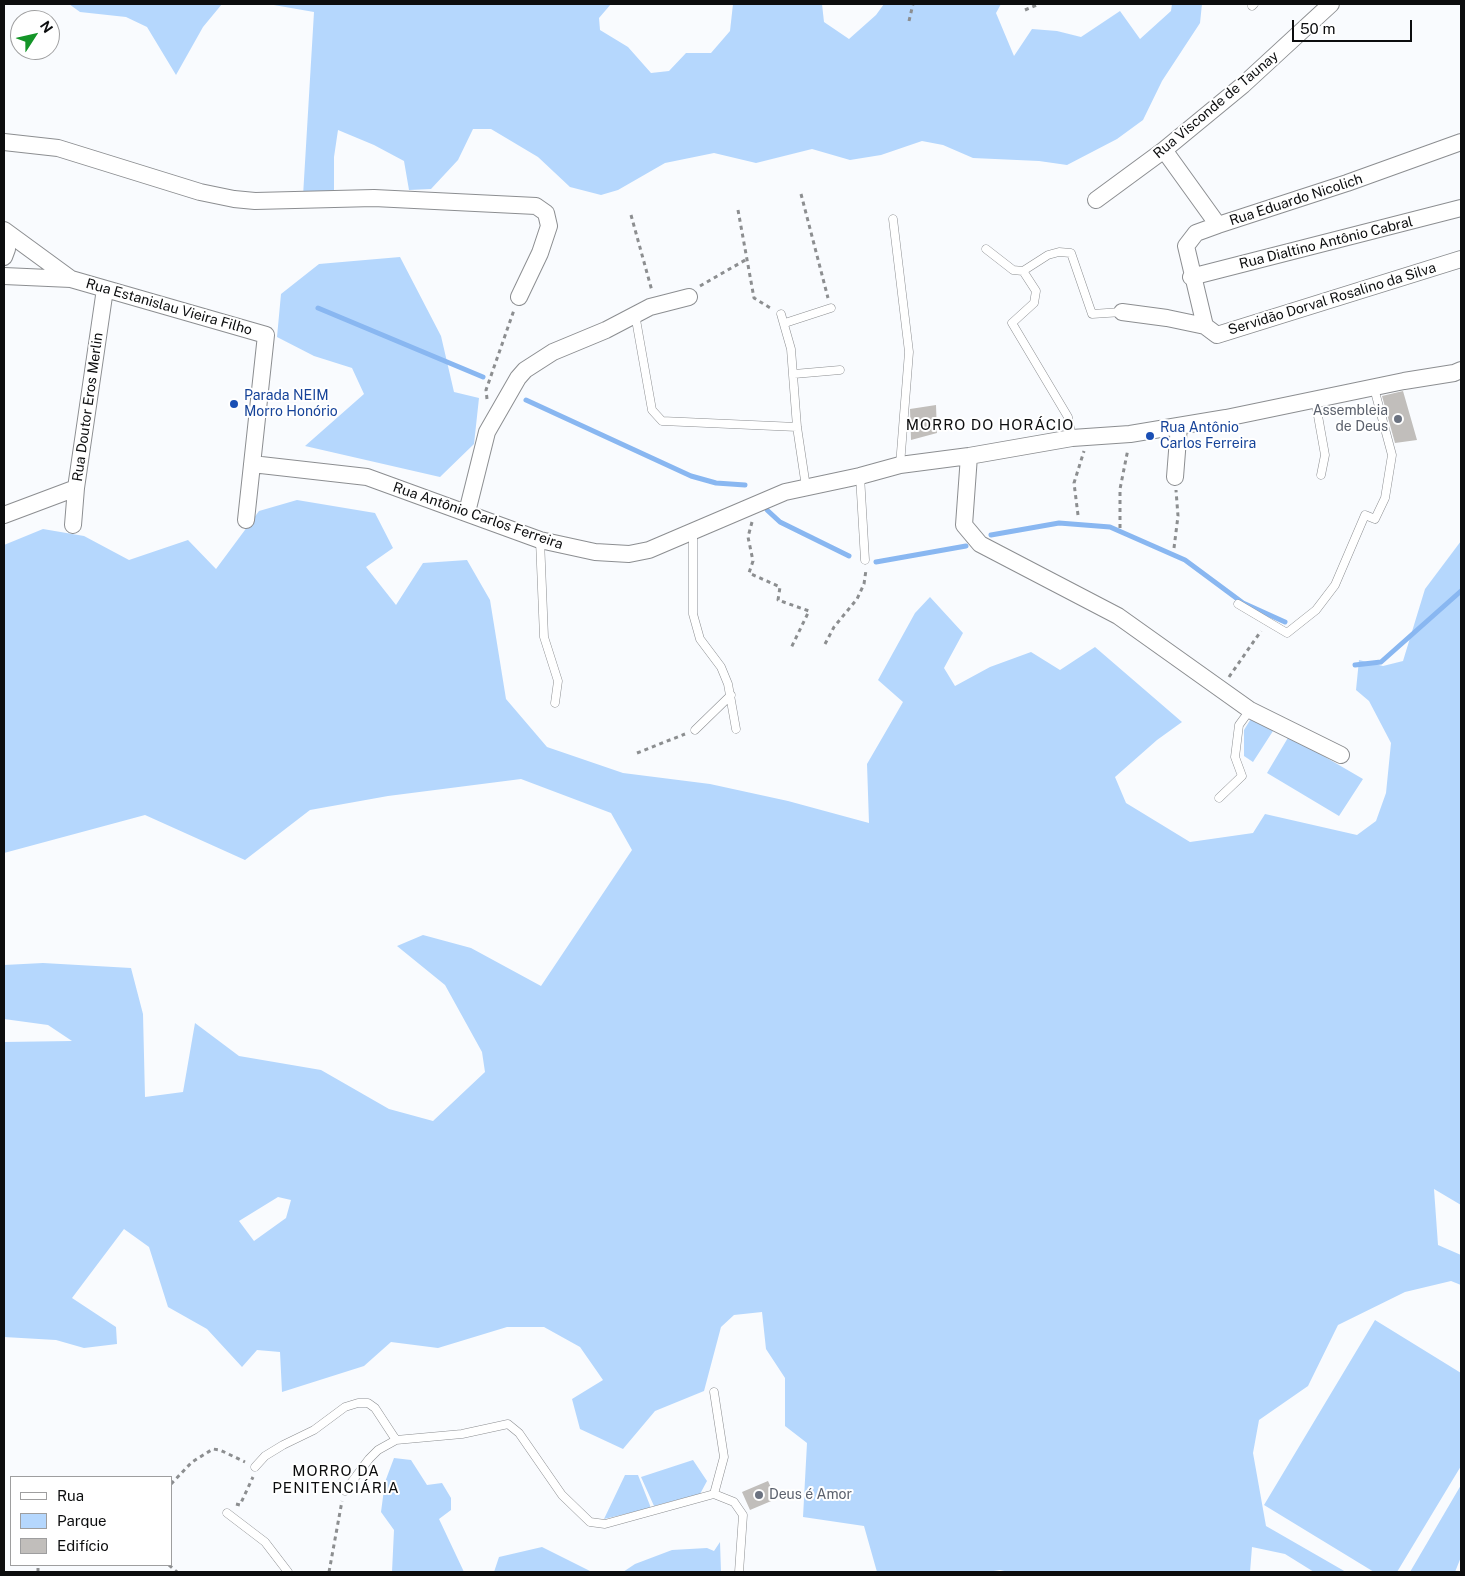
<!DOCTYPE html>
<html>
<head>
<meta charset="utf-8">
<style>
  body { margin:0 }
  #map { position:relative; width:1465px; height:1576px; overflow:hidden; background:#f9fbfe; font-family:"Public Sans",sans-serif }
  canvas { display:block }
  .frame { position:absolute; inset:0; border:5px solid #0c0d0e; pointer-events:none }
  .legend { position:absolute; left:10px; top:1476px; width:162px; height:90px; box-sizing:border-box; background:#fff; border:1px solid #9e9e9f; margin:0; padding:6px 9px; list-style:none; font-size:15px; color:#0c0d0e }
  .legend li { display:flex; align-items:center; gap:10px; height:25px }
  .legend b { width:25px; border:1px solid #9e9e9f }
  .north { position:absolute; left:10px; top:10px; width:50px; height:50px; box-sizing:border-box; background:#fff; border:1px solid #9e9e9f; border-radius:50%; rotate:55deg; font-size:14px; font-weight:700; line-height:20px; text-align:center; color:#0c0d0e }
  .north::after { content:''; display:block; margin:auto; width:18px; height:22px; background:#149528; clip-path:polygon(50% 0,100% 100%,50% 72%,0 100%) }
  .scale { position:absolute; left:1292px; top:20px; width:120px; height:22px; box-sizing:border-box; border:2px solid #0c0d0e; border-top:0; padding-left:6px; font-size:15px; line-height:18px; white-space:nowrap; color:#0c0d0e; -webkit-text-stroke:4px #fff; paint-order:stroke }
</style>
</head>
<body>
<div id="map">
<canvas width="1465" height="1576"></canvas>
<div class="frame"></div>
<ul class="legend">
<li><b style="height:6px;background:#fff"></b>Rua</li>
<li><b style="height:14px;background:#b5d7fd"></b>Parque</li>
<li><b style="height:14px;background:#c1bebb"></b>Edifício</li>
</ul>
<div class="north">N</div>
<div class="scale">50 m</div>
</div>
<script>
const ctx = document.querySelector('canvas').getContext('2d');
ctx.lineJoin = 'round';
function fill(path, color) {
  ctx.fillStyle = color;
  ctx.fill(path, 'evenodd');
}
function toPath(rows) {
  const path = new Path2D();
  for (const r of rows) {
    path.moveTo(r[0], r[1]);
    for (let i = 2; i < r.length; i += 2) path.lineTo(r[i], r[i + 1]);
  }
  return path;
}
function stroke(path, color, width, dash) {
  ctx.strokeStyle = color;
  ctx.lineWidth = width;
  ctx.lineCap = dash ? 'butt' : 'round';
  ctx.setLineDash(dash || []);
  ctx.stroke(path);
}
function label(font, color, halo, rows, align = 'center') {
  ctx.font = font + ' "Public Sans",sans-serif';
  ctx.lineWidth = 4;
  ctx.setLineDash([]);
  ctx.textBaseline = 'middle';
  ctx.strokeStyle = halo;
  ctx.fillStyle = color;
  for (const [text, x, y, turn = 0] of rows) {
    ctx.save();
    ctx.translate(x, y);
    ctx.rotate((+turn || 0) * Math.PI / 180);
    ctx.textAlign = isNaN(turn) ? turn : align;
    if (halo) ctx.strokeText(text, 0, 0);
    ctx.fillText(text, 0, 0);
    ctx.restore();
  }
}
fill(toPath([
  [69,4,222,4,203,27,176,75,147,27,126,17,80,12],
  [268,4,611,4,599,18,600,30,628,47,651,73,669,71,686,53,711,53,730,31,733,4,822,4,824,22,849,39,876,15,884,4,1001,4,996,13,1014,56,1032,29,1057,31,1081,37,1120,11,1140,39,1171,11,1172,4,1202,4,1200,23,1162,81,1143,120,1117,139,1067,165,1039,161,973,158,943,145,922,141,881,155,850,160,812,149,756,163,714,153,665,163,618,190,601,195,570,187,538,157,491,129,473,129,458,160,431,189,409,190,404,161,374,145,338,130,334,157,334,192,303,196,314,12],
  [400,257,441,336,454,392,479,398,474,444,440,477,305,446,364,394,352,368,314,356,277,337,281,294,319,264],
  [297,500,375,513,393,548,366,567,396,605,423,563,467,560,490,600,506,699,547,747,623,773,710,784,788,801,869,823,867,764,903,702,878,680,915,613,930,597,963,633,944,668,955,686,990,667,1031,652,1060,670,1095,647,1182,722,1157,740,1115,777,1126,803,1190,842,1253,833,1265,814,1357,835,1376,821,1386,793,1391,743,1369,701,1356,690,1359,660,1383,666,1403,661,1425,589,1461,541,1461,1205,1434,1189,1438,1245,1461,1255,1461,1285,1451,1281,1405,1292,1338,1325,1308,1386,1259,1420,1253,1453,1266,1526,1346,1572,1314,1572,1285,1554,1252,1547,1250,1572,1009,1572,1000,1570,987,1572,877,1572,864,1526,803,1517,807,1443,785,1426,785,1378,766,1349,762,1312,734,1315,721,1327,704,1391,655,1411,623,1449,580,1429,572,1399,603,1380,580,1347,544,1327,507,1327,438,1348,391,1342,364,1366,282,1392,280,1352,257,1350,242,1367,207,1329,168,1307,149,1247,124,1229,72,1298,116,1327,117,1344,84,1348,56,1340,4,1337,4,1042,72,1041,48,1025,4,1019,4,965,43,963,131,968,143,1014,145,1097,183,1092,195,1023,239,1056,321,1070,389,1109,433,1121,485,1072,482,1052,445,985,397,946,423,935,471,948,541,986,632,850,611,813,521,779,388,796,310,810,245,860,145,815,4,853,4,545,43,529,84,536,129,560,188,540,216,569,259,511],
  [278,1197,291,1200,286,1218,254,1241,239,1221],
  [1252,717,1273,731,1253,762,1244,756,1244,730],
  [1289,736,1363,779,1339,816,1267,773],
  [1375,1320,1461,1373,1461,1466,1397,1572,1374,1572,1264,1505],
  [394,1458,411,1460,427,1485,442,1483,451,1498,451,1510,439,1519,464,1572,392,1572,394,1530,381,1512,385,1482],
  [693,1460,707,1481,700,1494,654,1506,641,1477],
  [625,1475,638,1475,651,1508,604,1519],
  [1461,1485,1461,1557,1455,1572,1410,1572],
  [720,1542,721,1572,623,1572,635,1564,672,1550,707,1548,714,1551],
  [542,1547,592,1572,494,1572,499,1557]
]), '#b5d7fd');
stroke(toPath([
  [318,308,483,377],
  [526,400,691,476,716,483,745,485],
  [767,510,780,522,849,556],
  [991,535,1059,523,1110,527,1185,560,1243,603,1285,622],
  [876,562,966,546],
  [1355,665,1381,662,1461,591]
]), '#89b7f1', 5);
fill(toPath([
  [1403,391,1417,440,1395,443,1382,396],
  [936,405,937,433,911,440,910,409],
  [768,1481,776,1499,750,1510,742,1492]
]), '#c1bebb');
const service = toPath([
  [1252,6,1254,4],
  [893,219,909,352,900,465],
  [986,249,1013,270,1023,271,1036,291,1034,303,1012,323,1068,417,1072,438],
  [1023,271,1048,255,1059,252,1071,253,1092,314,1122,312],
  [635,314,652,410,662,421,797,427],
  [781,314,791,349,797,427,806,487],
  [785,323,831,308],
  [794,374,840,370],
  [1315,399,1325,455,1321,475],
  [860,476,865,560],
  [693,531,693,614,700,639,721,667,728,684,736,729],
  [540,540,544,637,558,681,555,703],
  [1238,604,1287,633,1316,610,1335,585,1365,515,1375,519,1385,498,1392,455,1374,388],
  [695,730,731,695],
  [1219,798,1242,776,1235,757,1239,725,1250,710],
  [714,1392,724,1457,714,1494],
  [255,1467,265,1456,283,1445,314,1430,345,1407,358,1403,368,1403,375,1408,396,1440],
  [345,1491,369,1459,378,1450,396,1440,462,1434,508,1424,519,1433,562,1495,590,1522,605,1524,714,1494,734,1502,743,1515,739,1572],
  [227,1513,265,1542,288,1572]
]);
const minor = toPath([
  [4,142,58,148,200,192,234,199,255,201,374,198,536,206,546,213,549,226,540,253,519,297],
  [1164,150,1218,225,1347,183,1461,142],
  [1096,200,1164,150,1243,85,1331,4],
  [4,230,71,279],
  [4,231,7,239,7,249,4,257],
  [4,276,71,279,266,335,246,520],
  [1191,277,1461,208],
  [1122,312,1167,318,1205,326],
  [1205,326,1217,335,1461,259],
  [1205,326,1186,246,1196,233,1218,225],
  [969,456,964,525,980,544,1118,616,1250,710,1341,755],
  [252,464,367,477,540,540,595,552,629,554,649,550,785,492,860,476,900,465,969,456,1072,438,1130,434,1226,418,1404,381,1454,373,1461,370],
  [1175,477,1179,426],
  [467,512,487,432,518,378,525,370,553,352,606,330,650,307,689,297],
  [4,515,76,488],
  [73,525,76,488,105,289]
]);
stroke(service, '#8c8e91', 9);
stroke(minor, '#8c8e91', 18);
stroke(toPath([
  [1025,10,1039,4],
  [909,21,913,4],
  [801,194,828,298],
  [738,210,754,298,772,309],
  [631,215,652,291],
  [700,286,747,259],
  [487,399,486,390,514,310],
  [1078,515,1074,483,1084,451],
  [752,522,748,537,753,561,749,573,780,587,778,600,809,611,791,648],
  [1120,528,1120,489,1128,449],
  [1174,548,1178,516,1176,490],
  [825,644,834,627,857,599,864,584,866,570],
  [1229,677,1261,631],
  [637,753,685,734],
  [171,1484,192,1462,213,1449,220,1450,245,1462],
  [236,1504,240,1505,253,1477],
  [169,1565,177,1572],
  [38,1572,38,1565],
  [329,1572,342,1501]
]), '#8c8e90', 3, [4, 4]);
stroke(service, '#fff', 8);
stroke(minor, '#fff', 16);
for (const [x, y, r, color] of [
  [234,404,5,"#1a4fb4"],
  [1398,419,5,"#6b7280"],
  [1150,436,5,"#1a4fb4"],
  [759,1495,5,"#6b7280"]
]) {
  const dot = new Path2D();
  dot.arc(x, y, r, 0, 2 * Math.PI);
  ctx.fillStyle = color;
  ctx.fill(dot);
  stroke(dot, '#fff', 2);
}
label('14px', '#0c0d0e', '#fff', [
  ["Rua Visconde de Taunay",1216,105,-40],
  ["Rua Eduardo Nicolich",1296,200,-18],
  ["Rua Dialtino Antônio Cabral",1326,243,-14],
  ["Servidão Dorval Rosalino da Silva",1332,299,-17],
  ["Rua Estanislau Vieira Filho",169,307,16],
  ["Rua Doutor Eros Merlin",88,407,-82],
  ["Rua Antônio Carlos Ferreira",478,516,19]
]);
label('14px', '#164399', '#fff', [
  ["Parada NEIM",244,396],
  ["Morro Honório",244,412],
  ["Rua Antônio",1160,428],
  ["Carlos Ferreira",1160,444]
], 'left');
label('14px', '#5b616d', '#fff', [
  ["Assembleia",1388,411],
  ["de Deus",1388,427],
  ["Deus é Amor",769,1495,"left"]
], 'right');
ctx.letterSpacing = '1px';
label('15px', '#0c0d0e', '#fff', [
  ["MORRO DO HORÁCIO",990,425],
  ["MORRO DA",336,1471],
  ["PENITENCIÁRIA",336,1488]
]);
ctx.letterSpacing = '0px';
</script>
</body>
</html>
